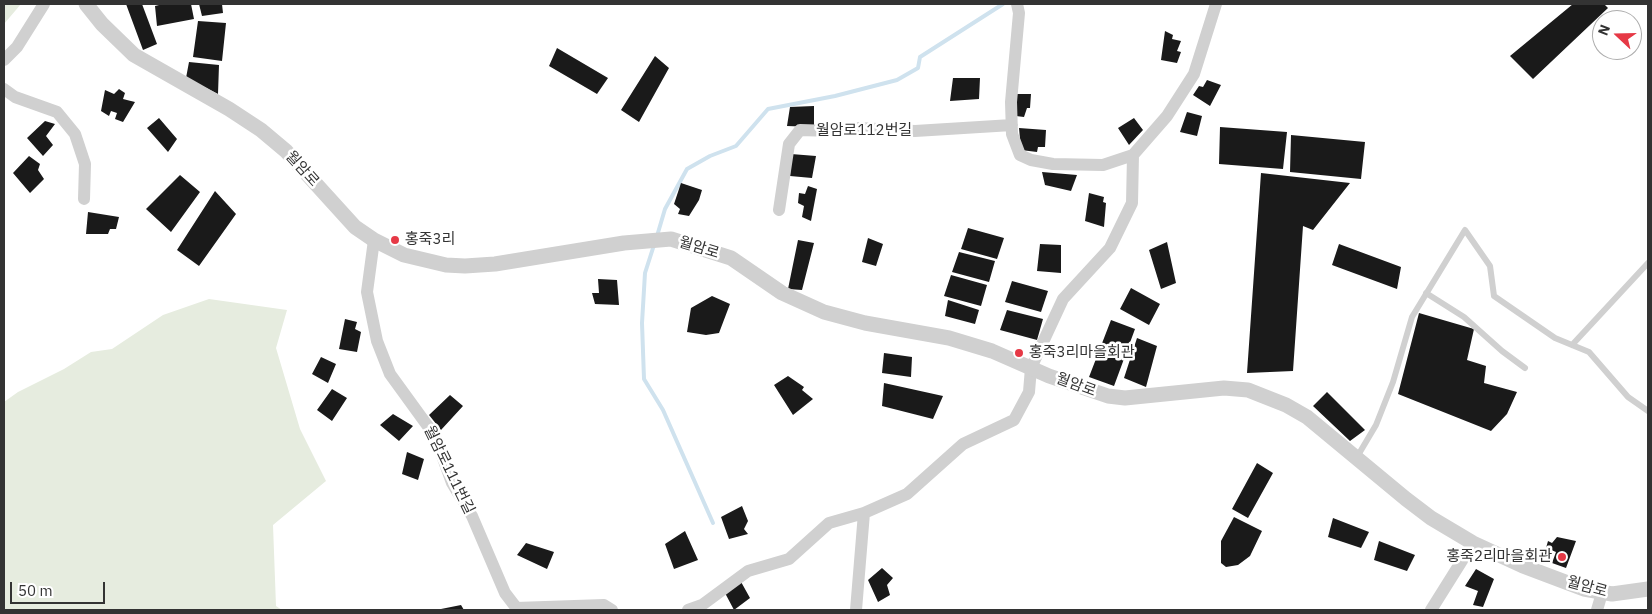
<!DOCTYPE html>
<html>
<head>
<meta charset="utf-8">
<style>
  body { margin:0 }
  #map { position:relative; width:1652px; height:614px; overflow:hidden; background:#fff; font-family:"IBM Plex Sans",sans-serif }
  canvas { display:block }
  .frame { position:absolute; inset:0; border:5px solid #333; pointer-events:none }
  .north { position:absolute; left:1592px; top:10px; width:50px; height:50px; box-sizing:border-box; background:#fff; border:1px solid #adadad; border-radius:50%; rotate:291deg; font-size:14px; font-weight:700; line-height:20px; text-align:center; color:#333 }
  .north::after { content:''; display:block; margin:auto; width:18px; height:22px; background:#e63946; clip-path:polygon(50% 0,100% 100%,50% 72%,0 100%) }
  .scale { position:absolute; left:10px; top:582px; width:95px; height:22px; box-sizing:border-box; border:2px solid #333; border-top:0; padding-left:6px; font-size:15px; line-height:18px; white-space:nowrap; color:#333; -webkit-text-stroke:4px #fff; paint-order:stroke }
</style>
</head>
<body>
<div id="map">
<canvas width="1652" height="614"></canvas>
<div class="frame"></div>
<div class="north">N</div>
<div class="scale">50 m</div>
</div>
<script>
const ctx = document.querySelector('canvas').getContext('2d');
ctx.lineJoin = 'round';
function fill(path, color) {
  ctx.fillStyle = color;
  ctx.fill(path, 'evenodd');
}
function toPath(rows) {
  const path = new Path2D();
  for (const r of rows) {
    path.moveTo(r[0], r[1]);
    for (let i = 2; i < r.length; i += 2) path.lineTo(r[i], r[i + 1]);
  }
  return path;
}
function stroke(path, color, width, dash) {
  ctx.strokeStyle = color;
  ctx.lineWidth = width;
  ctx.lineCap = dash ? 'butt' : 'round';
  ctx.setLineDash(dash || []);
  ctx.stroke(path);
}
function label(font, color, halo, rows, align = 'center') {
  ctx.font = font + ' "IBM Plex Sans","Noto Sans KR",sans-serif';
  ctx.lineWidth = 5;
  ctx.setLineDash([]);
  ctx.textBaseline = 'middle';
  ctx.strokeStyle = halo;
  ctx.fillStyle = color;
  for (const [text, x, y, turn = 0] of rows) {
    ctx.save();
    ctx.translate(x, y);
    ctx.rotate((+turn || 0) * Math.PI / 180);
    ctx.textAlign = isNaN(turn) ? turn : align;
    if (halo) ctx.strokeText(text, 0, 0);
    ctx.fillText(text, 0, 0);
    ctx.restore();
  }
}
fill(toPath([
  [4,4,21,4,4,24],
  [209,299,287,310,276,348,300,429,326,481,273,525,276,606,282,610,4,610,4,402,18,392,64,369,91,352,112,349,163,315]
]), '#e6ecdf');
stroke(toPath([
  [657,236,665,209,687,169,710,156,736,146,768,109,835,96,897,80,918,68,920,57,1003,4],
  [654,245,645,273,642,323,644,379,663,410,713,523]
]), '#cfe2ee', 4);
fill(toPath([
  [126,4,142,4,157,44,143,50],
  [163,4,191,4,194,19,157,26,155,6],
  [199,4,222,4,223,13,202,16],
  [1573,4,1604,4,1608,8,1533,79,1510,56],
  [198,21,226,23,222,61,193,57],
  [1165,31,1173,35,1172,39,1181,41,1177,51,1181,52,1177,63,1161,60],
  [557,48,608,78,597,94,549,66],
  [655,56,669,68,639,122,621,110],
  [189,62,219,65,218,94,186,78],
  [953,78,980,78,979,99,950,101],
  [1207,80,1221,85,1210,106,1193,95,1199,86,1203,87],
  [119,89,125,93,123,99,135,102,123,122,115,119,117,113,111,111,109,116,101,111,105,90,114,94],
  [1017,94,1031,94,1030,108,1027,108,1024,117,1016,116],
  [814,106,814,127,787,126,790,107],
  [1187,112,1202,116,1197,136,1180,132],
  [159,118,177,139,168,152,147,128],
  [1134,118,1143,130,1129,145,1118,128],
  [45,121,55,124,46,136,53,145,43,156,27,138],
  [1220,127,1287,132,1283,169,1219,164],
  [1019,128,1046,130,1045,147,1038,147,1037,152,1021,150],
  [1291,135,1365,142,1361,179,1290,172],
  [791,154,816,156,812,178,790,176],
  [29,156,40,164,38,170,44,179,30,193,13,173],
  [1042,172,1077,175,1071,191,1045,185],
  [1261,173,1350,183,1313,230,1303,226,1293,371,1247,373],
  [180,175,200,192,171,232,146,209],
  [681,183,702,190,699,200,689,216,678,214,680,209,674,204],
  [808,186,817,189,811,221,802,217,804,206,798,203,799,193,805,194],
  [215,191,236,214,199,266,177,250],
  [1089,193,1104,197,1103,202,1106,203,1104,227,1085,221],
  [88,212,119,217,116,229,110,229,108,234,86,234],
  [968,228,1004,238,997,259,961,249],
  [868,238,883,244,876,266,862,262],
  [798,240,814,243,802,290,788,289],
  [1167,242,1176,283,1161,289,1149,250],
  [1040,244,1061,245,1061,273,1037,271],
  [1339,244,1401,267,1397,289,1332,265],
  [959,252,995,261,989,282,952,272],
  [951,275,987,285,981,306,944,296],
  [598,279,617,280,619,305,595,304,592,293,599,293],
  [1012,281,1048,291,1041,312,1005,302],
  [1131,288,1160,304,1149,325,1120,309],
  [712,296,730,304,719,333,706,335,687,332,691,308],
  [948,300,979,310,975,324,945,316],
  [1007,310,1043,319,1037,340,1000,330],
  [1419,313,1474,329,1467,360,1486,366,1484,383,1517,392,1507,414,1491,431,1398,394],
  [345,319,357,322,355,329,361,332,357,352,339,349],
  [1111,320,1135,329,1114,386,1089,377],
  [1137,338,1157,346,1146,387,1124,378],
  [884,353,912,357,911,377,882,373],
  [321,357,336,364,328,383,312,374],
  [788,376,804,387,802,390,813,399,793,415,774,385],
  [884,383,943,396,933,419,882,406],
  [332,389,347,398,332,421,317,410],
  [1327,392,1365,430,1350,441,1313,406],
  [450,395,463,406,441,430,429,415],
  [393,414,413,426,399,441,380,425],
  [407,452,424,459,418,480,402,474],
  [1257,463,1273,473,1248,518,1232,509],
  [742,506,748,521,744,529,748,534,729,539,721,517],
  [1234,517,1262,531,1250,556,1238,565,1226,567,1221,563,1221,541],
  [1333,518,1369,532,1361,548,1328,537],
  [685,531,698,560,674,569,665,544],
  [1557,537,1576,541,1566,568,1552,563,1556,552,1546,548,1548,541,1552,543],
  [1379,541,1415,555,1407,571,1374,560],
  [526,543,554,552,547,569,517,555],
  [882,568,893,578,887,585,890,595,878,602,868,580],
  [1476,569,1494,579,1483,607,1473,605,1478,591,1465,586],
  [740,580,750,598,734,610,725,593],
  [461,605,464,610,441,610,441,609]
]), '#1a1a1a');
stroke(toPath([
  [1426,293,1464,317,1502,351,1525,368],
  [1572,345,1648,263],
  [1357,457,1376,425,1393,382,1412,317,1465,230,1490,266,1494,296,1555,338,1589,352,1628,397,1648,411]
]), '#d0d0d0', 6);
stroke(toPath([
  [1017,4,1019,13,1011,102,1012,134,1020,155,1031,160,1053,164,1103,165,1133,155],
  [4,60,17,47,44,4],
  [4,89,15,97,57,112,75,134,85,164,84,199],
  [779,210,789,144,800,130,832,131,859,128,915,131,1012,125],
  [374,240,367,292,377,341,390,374,435,436,452,483,472,516,505,593,518,610],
  [516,608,604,605,612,610],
  [688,610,702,605,748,571,789,559,829,523,864,513,907,494,963,444,1014,420,1029,392,1031,368,1063,299,1110,248,1132,203,1133,155,1167,116,1194,74,1216,4],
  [856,610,864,513],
  [1431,610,1473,543],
  [1597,610,1602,593]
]), '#d0d0d0', 12);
stroke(toPath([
  [86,4,102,24,134,55,229,109,261,130,286,151,355,227,374,240,404,255,446,265,465,266,495,264,624,243,671,239,731,258,782,293,824,312,865,323,949,338,992,351,1049,376,1108,396,1125,398,1224,388,1248,390,1286,405,1307,417,1406,499,1431,518,1473,543,1523,566,1584,589,1612,594,1648,589]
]), '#d0d0d0', 15);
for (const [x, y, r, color] of [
  [395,240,5,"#e63946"],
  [1019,353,5,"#e63946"],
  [1562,557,5,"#e63946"]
]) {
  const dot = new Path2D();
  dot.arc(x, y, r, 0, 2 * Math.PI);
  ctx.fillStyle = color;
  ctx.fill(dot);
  stroke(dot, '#fff', 2);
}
label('15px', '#333', '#fff', [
  ["월암로112번길",864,131],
  ["월암로",302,169,48],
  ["월암로",699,248,17],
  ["월암로",1076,385,20],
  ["월암로111번길",449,470,64],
  ["월암로",1587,587,15]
]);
label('15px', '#333', '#fff', [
  ["홍죽3리",405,240],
  ["홍죽3리마을회관",1029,353],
  ["홍죽2리마을회관",1552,557,"right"]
], 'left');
</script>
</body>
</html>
